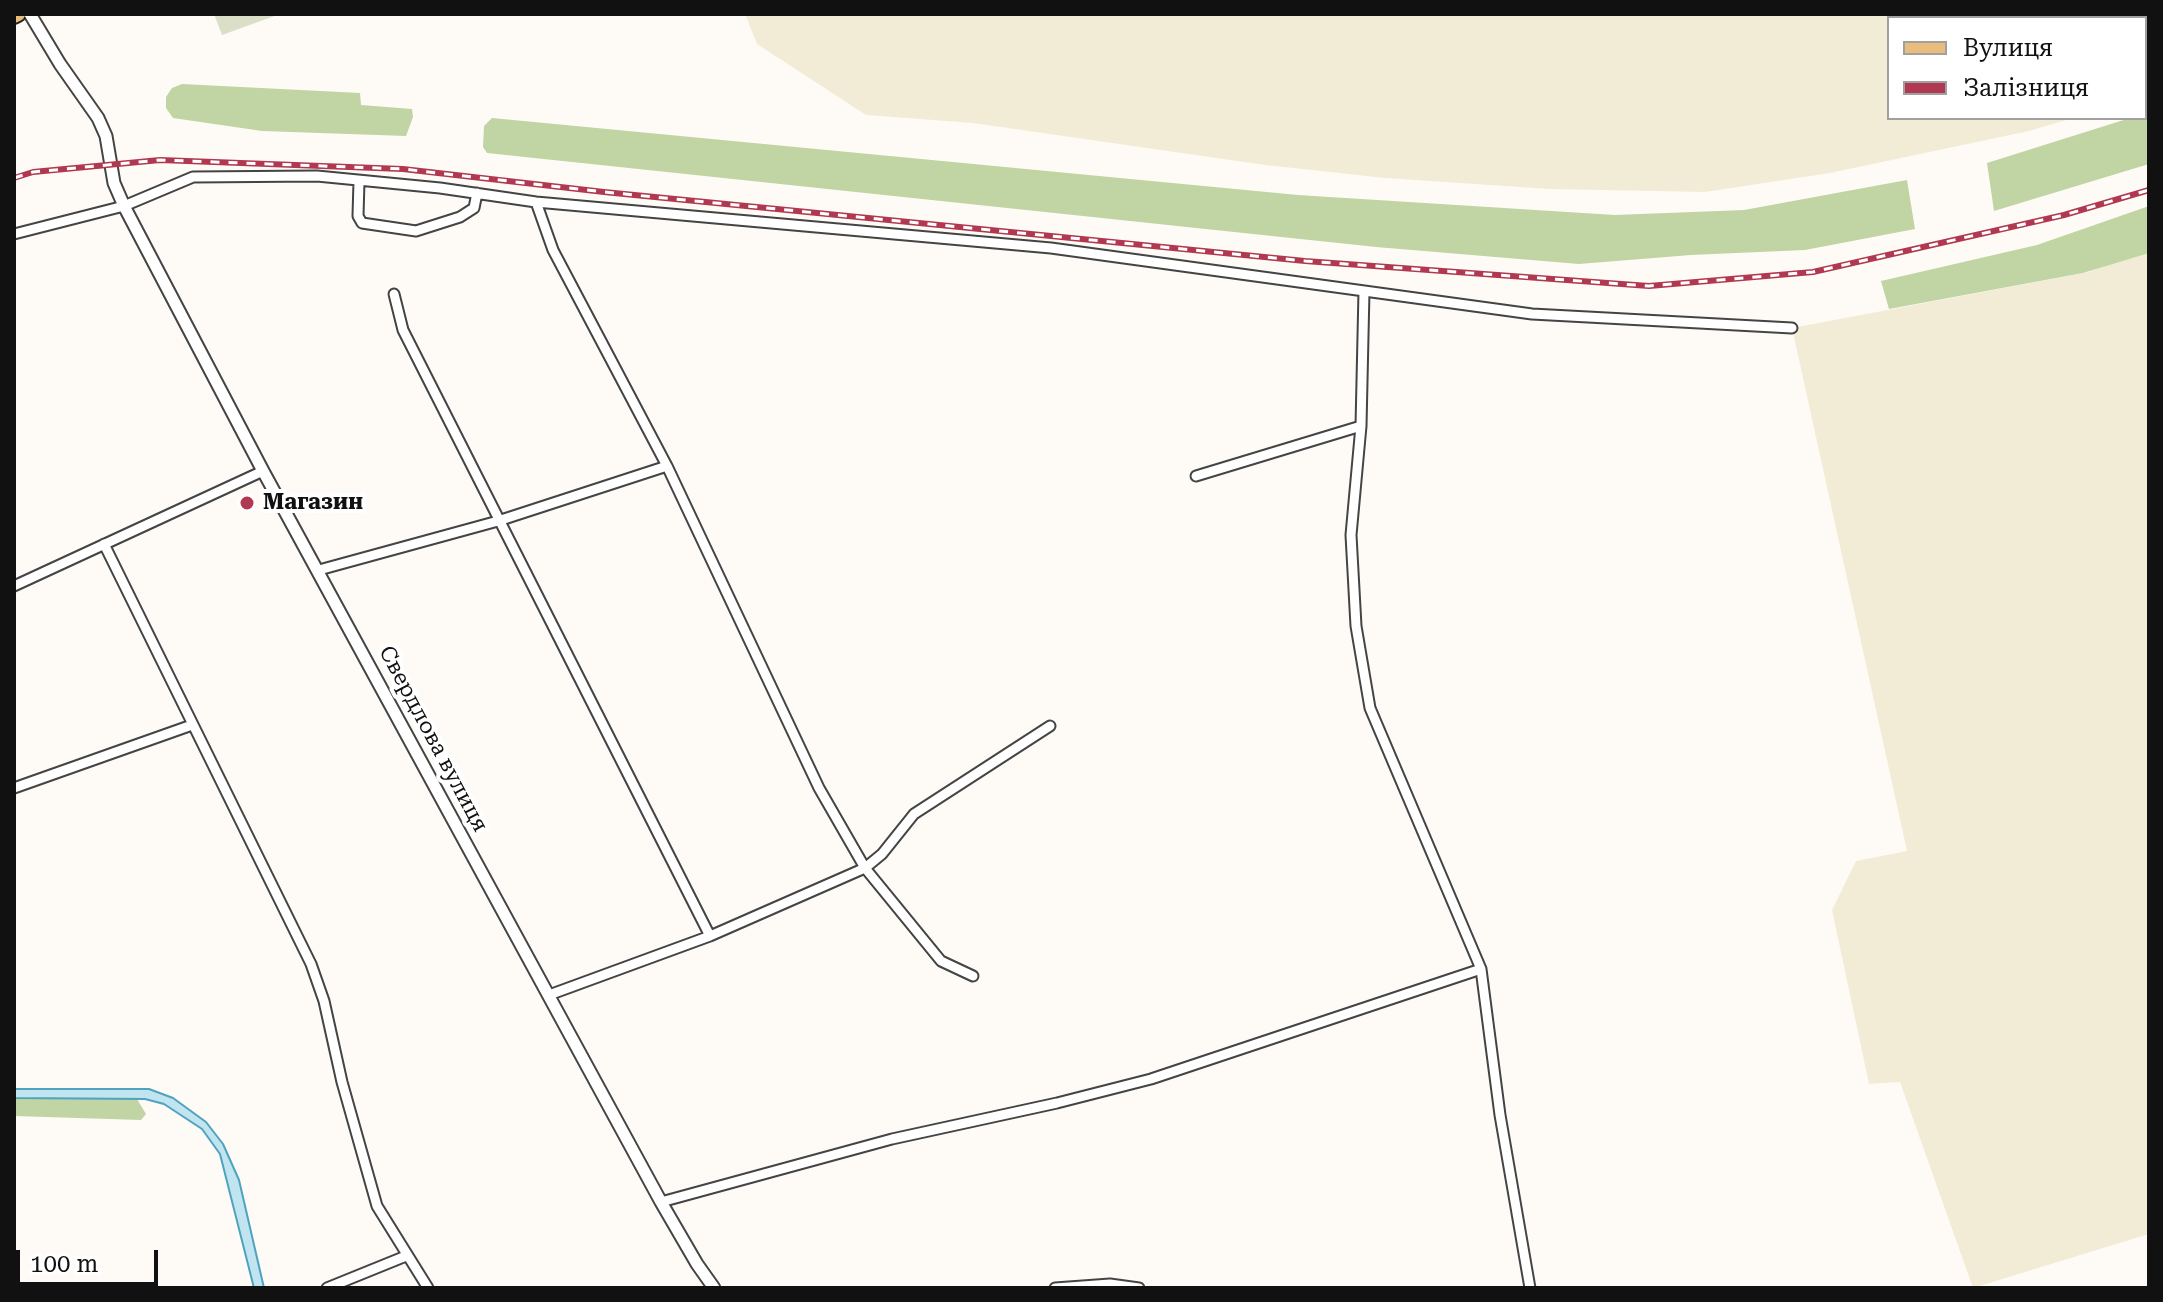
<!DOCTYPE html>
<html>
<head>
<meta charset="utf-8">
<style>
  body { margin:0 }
  #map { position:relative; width:2163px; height:1302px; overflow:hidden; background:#fefbf6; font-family:"Roboto Serif",serif }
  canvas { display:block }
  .frame { position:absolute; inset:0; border:16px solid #111; pointer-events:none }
  .legend { position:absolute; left:1887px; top:16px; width:260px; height:104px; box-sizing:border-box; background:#fff; border:2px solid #a0a0a0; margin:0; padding:10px 14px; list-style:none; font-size:24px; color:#111 }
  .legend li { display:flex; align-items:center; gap:16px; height:40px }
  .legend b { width:40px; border:2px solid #a0a0a0 }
  .scale { position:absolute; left:16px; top:1250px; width:142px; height:36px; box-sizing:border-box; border:4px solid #111; border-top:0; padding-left:10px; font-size:24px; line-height:28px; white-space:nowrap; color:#111; -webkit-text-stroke:6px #fff; paint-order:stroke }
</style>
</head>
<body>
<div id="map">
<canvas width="2163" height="1302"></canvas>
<div class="frame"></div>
<ul class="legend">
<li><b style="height:10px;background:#e9bd7b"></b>Вулиця</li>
<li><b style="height:10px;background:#b13851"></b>Залізниця</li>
</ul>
<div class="scale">100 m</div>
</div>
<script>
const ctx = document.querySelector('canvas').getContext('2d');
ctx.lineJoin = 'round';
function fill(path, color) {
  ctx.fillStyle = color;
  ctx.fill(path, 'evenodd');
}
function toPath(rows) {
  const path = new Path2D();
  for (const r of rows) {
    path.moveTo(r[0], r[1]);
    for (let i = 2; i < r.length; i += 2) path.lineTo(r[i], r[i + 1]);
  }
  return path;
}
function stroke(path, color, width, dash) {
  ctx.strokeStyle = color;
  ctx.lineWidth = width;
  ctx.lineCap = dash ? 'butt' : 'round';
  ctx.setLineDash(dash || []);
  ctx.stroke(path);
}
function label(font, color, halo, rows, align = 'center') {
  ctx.font = font + ' "Roboto Serif",serif';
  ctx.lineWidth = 8;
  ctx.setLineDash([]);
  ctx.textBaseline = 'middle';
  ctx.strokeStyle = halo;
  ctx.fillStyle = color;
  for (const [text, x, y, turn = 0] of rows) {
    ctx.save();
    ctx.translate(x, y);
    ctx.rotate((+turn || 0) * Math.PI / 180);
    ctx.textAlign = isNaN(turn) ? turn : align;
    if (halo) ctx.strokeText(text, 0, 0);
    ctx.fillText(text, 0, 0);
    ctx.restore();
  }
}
fill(toPath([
  [745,14,2149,14,2149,95,2145,97,2145,18,1889,18,1889,118,2073,118,2029,131,1830,173,1705,192,1549,189,1385,178,1265,165,973,123,866,115,757,44],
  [2149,248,2149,1234,1973,1288,1900,1082,1869,1084,1832,910,1856,861,1907,851,1792,328,2089,272]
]), '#f2ecd7');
fill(toPath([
  [182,84,360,93,361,105,412,109,413,117,406,136,262,131,173,118,166,108,166,97,172,88],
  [2149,112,2149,164,1994,211,1987,163,2130,118,2145,118,2145,113],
  [492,118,1298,195,1615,215,1744,210,1907,180,1915,229,1805,250,1691,255,1579,264,1376,247,487,153,483,147,484,126],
  [2149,206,2149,253,2083,273,1889,309,1881,281,2037,245],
  [14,1098,137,1099,146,1114,141,1120,14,1116]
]), '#c1d4a3');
fill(toPath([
  [214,14,280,14,222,35]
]), '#dbdfc7');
const water = toPath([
  [14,1089,149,1089,173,1098,206,1122,223,1144,239,1180,264,1288,254,1288,220,1154,202,1129,164,1104,145,1099,14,1098,14,1089]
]);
fill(water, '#c0e5f0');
stroke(water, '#4fa3be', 2);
const minor = toPath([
  [359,181,358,216,362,223,416,231,460,217,474,208,477,193],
  [536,202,553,250,667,466,819,788,865,868,941,961,973,976],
  [14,234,124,206,193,177,317,176,440,188,536,202,1051,248,1532,314,1792,328],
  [1364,291,1361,426,1351,535,1356,626,1370,708,1481,969,1500,1115,1530,1288],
  [394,294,403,330,710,936],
  [1196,476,1361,426],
  [104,544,311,964,324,1001,342,1082,377,1206,428,1288],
  [319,570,498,521,667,466],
  [14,586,263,471],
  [14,788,192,725],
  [549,995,710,936,865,868,882,854,914,814,1050,726],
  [661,1202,892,1139,1057,1103,1151,1079,1481,969],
  [327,1288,406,1256],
  [1055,1288,1110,1284,1139,1288]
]);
const tertiary = toPath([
  [30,14,60,64,98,118,106,136,114,183,124,206,263,471,661,1202,697,1264,714,1288]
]);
const primary = toPath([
  [14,16,18,14]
]);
stroke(minor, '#444', 13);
stroke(tertiary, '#444', 15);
stroke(primary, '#222', 18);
stroke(minor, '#fff', 9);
stroke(tertiary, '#fff', 11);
stroke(primary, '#e9bd7b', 14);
const rail = toPath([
  [14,178,33,172,160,160,403,169,604,192,1305,261,1649,286,1813,272,2064,215,2149,190]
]);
stroke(rail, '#b13851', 6);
stroke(rail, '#fff', 3, [9]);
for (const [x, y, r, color] of [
  [247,503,8,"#b13851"]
]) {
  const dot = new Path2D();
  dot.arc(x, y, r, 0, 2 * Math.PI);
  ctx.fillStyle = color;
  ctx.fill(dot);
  stroke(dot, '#fff', 3);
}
label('bold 22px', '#111', '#fff', [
  ["Mагазин",263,503]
], 'left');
label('22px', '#111', '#fff', [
  ["Свердлова вулиця",433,739,62]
]);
</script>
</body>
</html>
